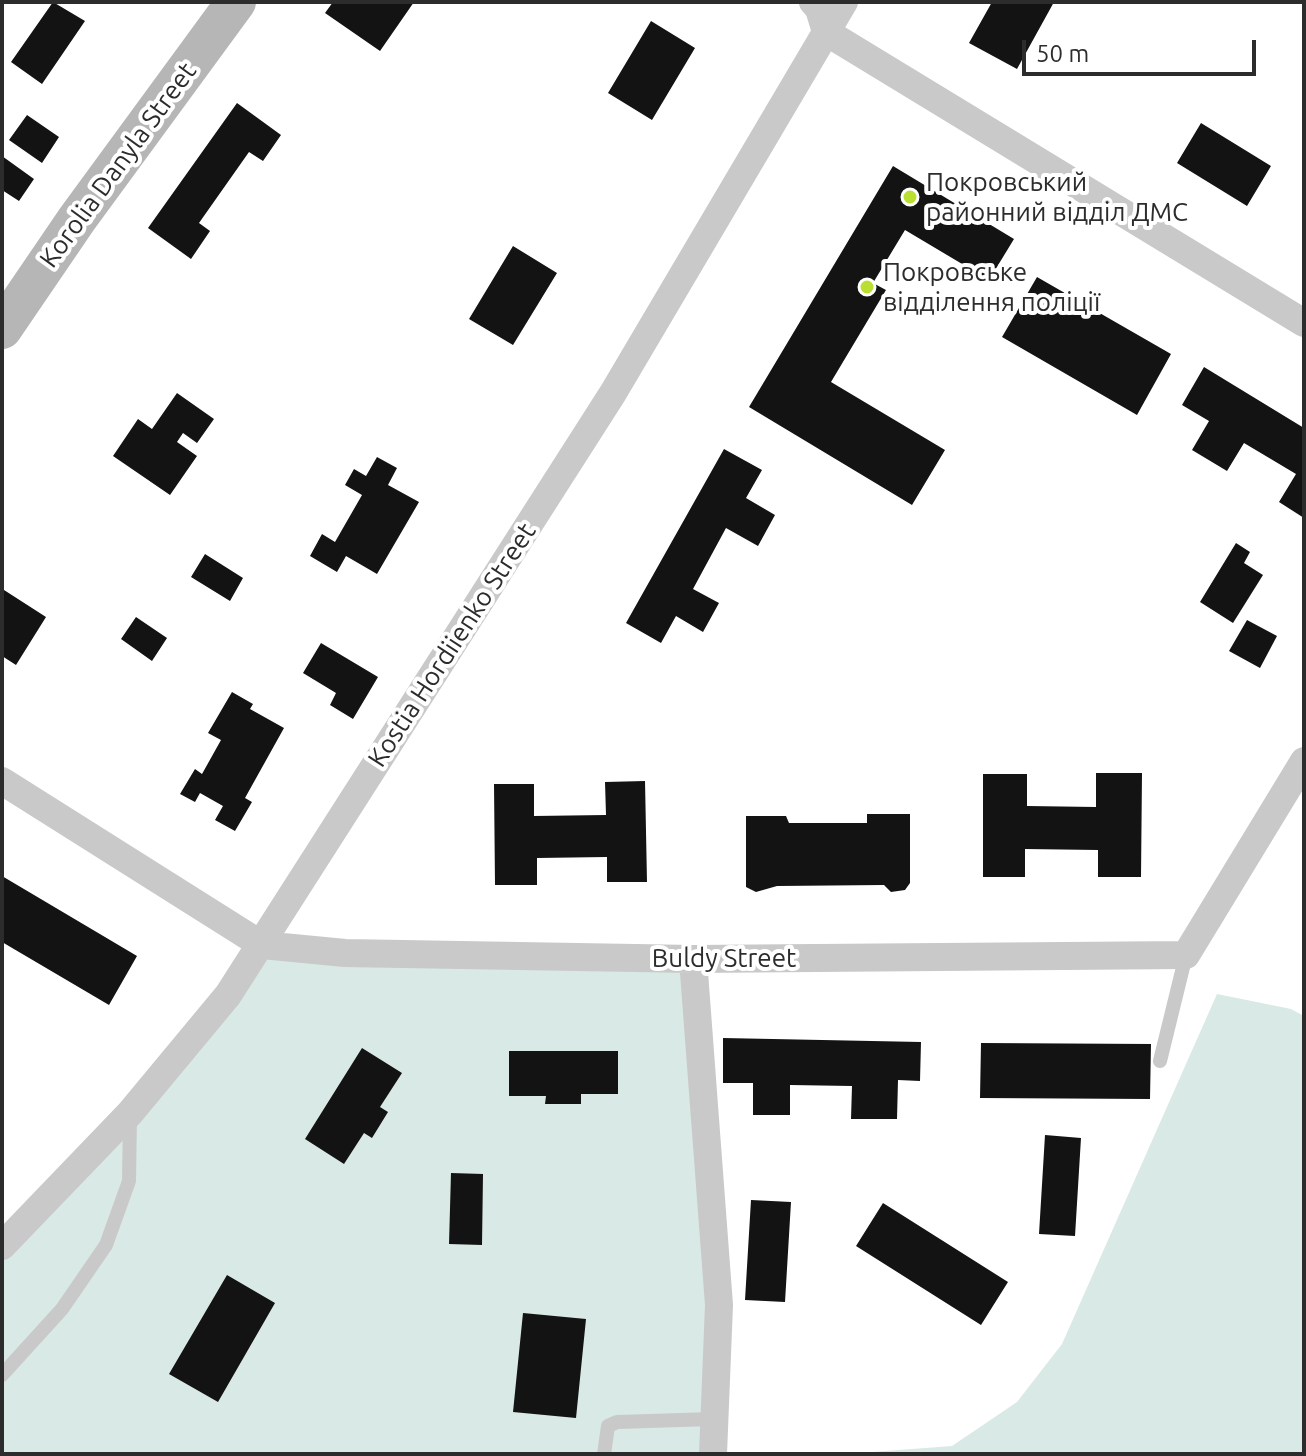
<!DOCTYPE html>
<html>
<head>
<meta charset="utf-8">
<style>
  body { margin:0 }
  #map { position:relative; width:1306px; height:1456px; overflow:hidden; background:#fff; font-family:Ubuntu,sans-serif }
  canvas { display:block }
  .frame { position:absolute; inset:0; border:4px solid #2c2c2c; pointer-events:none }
  .scale { position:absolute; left:1022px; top:40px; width:234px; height:36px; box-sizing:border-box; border:4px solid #2c2c2c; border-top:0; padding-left:10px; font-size:24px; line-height:28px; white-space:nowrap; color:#2c2c2c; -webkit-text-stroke:6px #fff; paint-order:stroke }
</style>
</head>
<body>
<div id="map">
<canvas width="1306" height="1456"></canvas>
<div class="frame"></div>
<div class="scale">50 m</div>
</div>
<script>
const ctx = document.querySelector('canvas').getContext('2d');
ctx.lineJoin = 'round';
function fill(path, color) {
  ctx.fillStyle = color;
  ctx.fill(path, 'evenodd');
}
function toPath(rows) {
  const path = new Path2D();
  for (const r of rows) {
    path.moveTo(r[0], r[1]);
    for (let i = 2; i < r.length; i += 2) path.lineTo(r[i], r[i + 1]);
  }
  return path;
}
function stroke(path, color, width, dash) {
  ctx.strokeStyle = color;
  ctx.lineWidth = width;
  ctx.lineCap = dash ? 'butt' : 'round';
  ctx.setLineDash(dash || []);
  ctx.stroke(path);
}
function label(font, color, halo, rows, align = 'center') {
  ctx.font = font + ' Ubuntu,sans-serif';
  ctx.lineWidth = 8;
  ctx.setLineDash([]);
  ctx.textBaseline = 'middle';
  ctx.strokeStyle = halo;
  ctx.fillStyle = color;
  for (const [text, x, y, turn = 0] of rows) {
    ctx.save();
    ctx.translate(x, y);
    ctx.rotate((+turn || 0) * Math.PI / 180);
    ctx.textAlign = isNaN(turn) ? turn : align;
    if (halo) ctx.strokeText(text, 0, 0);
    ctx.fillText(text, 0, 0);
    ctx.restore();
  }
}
fill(toPath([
  [262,945,693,959,711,1454,2,1454,2,1246],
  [1217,994,1291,1009,1304,1016,1304,1454,845,1454,952,1446,1017,1402,1062,1344]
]), '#d9e9e5');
fill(toPath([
  [53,2,85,21,42,84,11,62],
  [333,2,414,2,380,51,325,13],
  [992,2,1054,2,1017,69,969,43],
  [651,21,695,48,652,120,608,93],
  [237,103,281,135,263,161,249,152,199,223,210,231,191,259,148,228],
  [27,115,59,137,42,163,9,140],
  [1201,123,1271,166,1247,206,1177,163],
  [2,156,34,179,19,201,2,190],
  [893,166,1014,239,989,280,905,230,873,283,886,290,831,382,945,450,912,505,749,407],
  [513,246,557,273,513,345,469,319],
  [1037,277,1171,354,1137,415,1002,337],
  [1204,367,1304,428,1304,518,1279,502,1296,474,1244,443,1227,471,1192,450,1209,421,1182,405],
  [177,393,214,419,197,443,183,433,177,442,197,456,170,495,113,456,138,419,152,429],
  [724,449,762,470,746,498,775,515,758,546,726,528,693,589,719,603,703,632,676,616,661,643,626,623],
  [377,457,397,468,388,485,419,502,377,574,346,556,337,572,310,556,322,534,335,542,362,495,345,485,354,469,366,476],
  [1236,543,1250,552,1244,563,1263,575,1233,623,1200,602],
  [205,554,243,578,230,601,191,577],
  [4,590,46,617,16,665,2,656],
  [136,617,167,638,152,661,121,639],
  [1247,620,1277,636,1260,668,1229,651],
  [321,643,378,677,353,719,330,705,336,693,303,673],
  [232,692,253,704,250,709,284,728,245,798,252,802,235,831,215,820,223,806,200,793,195,802,180,794,195,769,202,774,221,740,208,733],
  [1096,773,1142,773,1141,877,1098,877,1098,850,1025,849,1025,877,983,877,983,774,1027,774,1027,806,1096,807],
  [645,781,647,882,607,882,607,857,537,858,537,885,495,885,494,784,534,784,534,816,606,815,605,782],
  [867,814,910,814,910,883,905,890,891,892,884,885,777,886,756,892,746,887,746,816,786,816,789,823,867,823],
  [2,876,137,956,109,1005,2,942],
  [723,1038,921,1042,920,1081,898,1080,897,1119,851,1119,852,1086,790,1085,790,1115,753,1115,753,1083,723,1083],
  [981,1043,1151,1044,1150,1099,980,1098],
  [362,1048,402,1073,380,1107,388,1112,372,1138,364,1133,344,1164,305,1139],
  [509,1051,618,1051,618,1094,581,1094,581,1104,545,1104,546,1096,509,1096],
  [1045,1135,1081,1138,1075,1236,1039,1234],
  [451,1173,483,1174,482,1245,449,1244],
  [751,1200,791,1202,785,1302,745,1300],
  [883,1203,1008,1282,981,1325,856,1246],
  [227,1275,275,1303,218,1402,169,1374],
  [523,1313,586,1319,576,1418,513,1412]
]), '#131313');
stroke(toPath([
  [1160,1061,1186,955],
  [2,1375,62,1309,106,1245,129,1181,130,1117],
  [604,1454,608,1426,617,1422,713,1419]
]), '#c9c9c9', 14);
stroke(toPath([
  [813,2,819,9,826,32,1304,323],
  [2,781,262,945,345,953,693,959,1186,955,1304,761],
  [693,959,719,1305,713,1454],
  [2,1246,130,1113,228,995,613,393,844,2]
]), '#c9c9c9', 28);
stroke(toPath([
  [2,329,77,219,236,2]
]), '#b6b6b6', 40);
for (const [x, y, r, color] of [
  [910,197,8,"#bbde33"],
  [867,287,8,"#bbde33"]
]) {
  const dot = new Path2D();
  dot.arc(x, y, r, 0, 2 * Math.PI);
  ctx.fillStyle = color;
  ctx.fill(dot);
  stroke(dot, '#fff', 3);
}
label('26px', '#2c2c2c', '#fff', [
  ["Korolia Danyla Street",118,165,-54],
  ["Kostia Hordiienko Street",452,645,-57],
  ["Buldy Street",724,958]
]);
label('26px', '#2c2c2c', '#fff', [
  ["Покровський",926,182],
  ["районний відділ ДМС",926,212],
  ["Покровське",883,272],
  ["відділення поліції",883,302]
], 'left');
</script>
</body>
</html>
